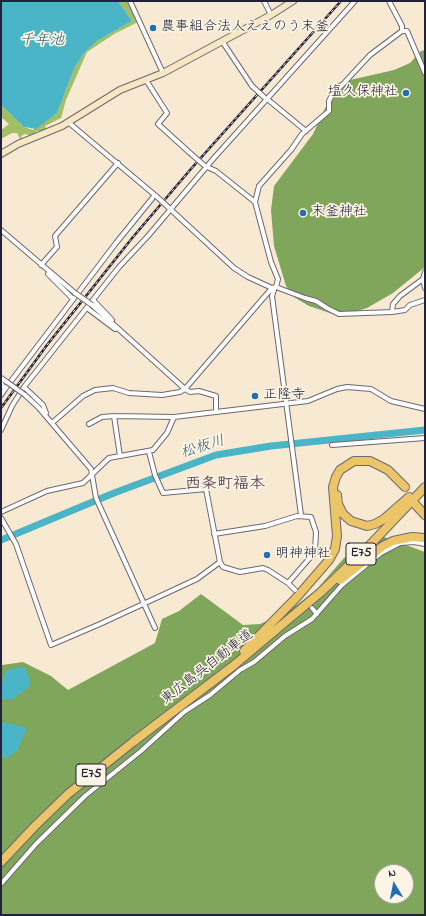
<!DOCTYPE html>
<html>
<head>
<meta charset="utf-8">
<style>
  body { margin:0 }
  #map { position:relative; width:426px; height:916px; overflow:hidden; background:#f8e9d2; font-family:"Indie Flower",sans-serif }
  canvas { display:block }
  .frame { position:absolute; inset:0; border:2px solid #22223b; pointer-events:none }
  .north { position:absolute; left:374px; top:864px; width:40px; height:40px; box-sizing:border-box; background:#fcf5e5; border:1px solid #a5a1a1; border-radius:50%; rotate:350deg; font-size:11px; font-weight:700; line-height:16px; text-align:center; color:#22223b }
  .north::after { content:''; display:block; margin:auto; width:14px; height:18px; background:#1f6fb2; clip-path:polygon(50% 0,100% 100%,50% 72%,0 100%) }
</style>
</head>
<body>
<div id="map">
<canvas width="426" height="916"></canvas>
<div class="frame"></div>
<div class="north">N</div>
</div>
<script>
const ctx = document.querySelector('canvas').getContext('2d');
ctx.lineJoin = 'round';
function fill(path, color) {
  ctx.fillStyle = color;
  ctx.fill(path, 'evenodd');
}
function toPath(rows) {
  const path = new Path2D();
  for (const r of rows) {
    path.moveTo(r[0], r[1]);
    for (let i = 2; i < r.length; i += 2) path.lineTo(r[i], r[i + 1]);
  }
  return path;
}
function stroke(path, color, width, dash) {
  ctx.strokeStyle = color;
  ctx.lineWidth = width;
  ctx.lineCap = dash ? 'butt' : 'round';
  ctx.setLineDash(dash || []);
  ctx.stroke(path);
}
function label(font, color, halo, rows, align = 'center') {
  ctx.font = font + ' "Indie Flower","Klee One",sans-serif';
  ctx.lineWidth = 3.5;
  ctx.setLineDash([]);
  ctx.textBaseline = 'middle';
  ctx.strokeStyle = halo;
  ctx.fillStyle = color;
  for (const [text, x, y, turn = 0] of rows) {
    ctx.save();
    ctx.translate(x, y);
    ctx.rotate((+turn || 0) * Math.PI / 180);
    ctx.textAlign = isNaN(turn) ? turn : align;
    if (halo) ctx.strokeText(text, 0, 0);
    ctx.fillText(text, 0, 0);
    ctx.restore();
  }
}
fill(toPath([
  [118,1,127,1,138,22,114,34,87,52,66,100,61,118,45,126,47,130,44,131,35,131,38,134,33,136,25,134,21,136,23,140,21,141,17,133,12,133,1,139,1,130,9,124,1,117,1,105,24,127,33,130,57,113,75,67,84,53,97,41,132,21]
]), '#a0bf67');
fill(toPath([
  [425,50,425,267,393,293,367,308,351,313,330,313,309,306,294,297,286,286,274,246,271,210,274,186,313,134,337,83,394,70,410,63,421,51],
  [384,537,425,552,425,915,1,915,2,665,23,662,51,676,68,690,155,643,162,619,179,611,201,594,243,625,260,624,278,616,298,604,317,589,344,558,359,548],
  [382,872,406,872,406,896,382,896]
]), '#80a65c');
fill(toPath([
  [1,1,118,1,132,21,97,41,84,53,75,67,57,113,36,129,24,127,1,105],
  [25,667,29,678,29,687,11,700,1,699,1,687,5,672,11,669],
  [3,722,27,728,17,751,5,759,1,754,1,723]
]), '#4ab5c6');
stroke(toPath([
  [1,540,114,493,216,455,271,446,425,430]
]), '#4ab5c6', 7);
const street = toPath([
  [130,1,163,73],
  [264,1,271,15],
  [389,1,402,26,402,31],
  [402,31,407,31,425,73],
  [222,41,252,86],
  [146,80,167,113,158,124,190,153],
  [266,98,306,131],
  [68,122,156,196],
  [205,166,216,171,255,202],
  [169,208,234,268,248,277,272,288,276,287,305,298,316,301,327,308,339,314,392,312,405,310,410,305,425,300],
  [1,230,75,293],
  [41,265,57,247,55,236,118,163],
  [425,272,423,279,425,288],
  [48,274,73,299],
  [276,287,278,279,271,262,255,202,259,186,291,150,302,134,329,111,329,101,331,97,370,55,402,31],
  [272,288,274,290,272,296,301,515],
  [93,300,112,320],
  [92,305,185,389,190,392,199,391,216,396,216,411],
  [87,308,115,329],
  [392,312,393,304,400,296,423,279],
  [1,378,7,382],
  [1,383,5,389,1,395],
  [24,387,43,405,46,413,45,415],
  [5,389,116,243,155,195],
  [25,395,38,407,91,469,96,498,155,628],
  [114,416,120,456],
  [52,423,83,396,95,390,113,388,129,393,162,395,180,392,185,389,272,288],
  [89,424,102,417,114,416,174,417],
  [1,430,12,406,24,387,119,267,148,236,214,158,355,1],
  [332,445,425,438],
  [1,512,47,491,83,483,109,458,153,450,167,433,174,417,308,401,337,389,347,387,371,389,391,401,425,409],
  [1,518,16,544,51,645,100,624,197,579,220,562,206,489,163,493,155,475,149,452],
  [214,534,265,526,297,516,311,517,316,532,315,552,288,583],
  [220,562,223,567,240,572,263,568,268,570,288,583,295,590],
  [312,608,317,614],
  [1,884,36,844,85,796,141,751,184,712,210,695,240,670,254,662,285,636,312,619,342,585,381,553,400,543,414,542,425,544]
]);
const secondary = toPath([
  [1,154,18,144,62,126,120,90,163,73,271,15,293,1]
]);
const highway = toPath([
  [337,495,338,504,343,514,351,521,367,526,375,524,384,519,409,497],
  [414,503,425,515],
  [340,580,383,546,393,541,412,537,425,538],
  [244,651,297,597,329,560,335,549,337,536,333,487,336,477,340,470,354,461,370,461,388,470,405,487],
  [1,862,35,826,68,794,133,742,233,666,321,592,368,547,425,487]
]);
stroke(street, '#6d6870', 6);
stroke(secondary, '#6d6870', 8);
stroke(highway, '#6d6870', 10);
stroke(street, '#fff', 4);
stroke(secondary, '#f7e8c3', 6);
stroke(highway, '#ecc569', 8);
const rail = toPath([
  [1,408,47,345,133,237,190,170,341,1]
]);
stroke(rail, '#22223b', 2.5);
stroke(rail, '#fcf5e5', 1, [3]);
const streetBridge = toPath([
  [252,86,265,98],
  [190,153,205,166],
  [156,196,168,207],
  [75,293,92,305],
  [7,382,25,395]
]);
stroke(streetBridge, '#6d6870', 6, []);
stroke(streetBridge, '#fff', 4);
for (const [x, y, r, color] of [
  [153,28,4,"#1f6fb2"],
  [406,93,4,"#1f6fb2"],
  [303,213,4,"#1f6fb2"],
  [255,396,4,"#1f6fb2"],
  [267,555,4,"#1f6fb2"]
]) {
  const dot = new Path2D();
  dot.arc(x, y, r, 0, 2 * Math.PI);
  ctx.fillStyle = color;
  ctx.fill(dot);
  stroke(dot, '#fcf5e5', 1.5);
}
for (const [x, y, w] of [
  [361,554,30],
  [91,775,30]
]) {
  const box = new Path2D();
  box.roundRect(x - w / 2, y - 11, w, 22, 3);
  ctx.fillStyle = '#fcf5e5';
  ctx.fill(box);
  stroke(box, '#22223b', 1);
}
label('bold 13px', '#22223b', null, [
  ["E75",361,554],
  ["E75",91,775]
]);
label('14px', '#22223b', '#fcf5e5', [
  ["農事組合法人ええのう末釜",161,28],
  ["塩久保神社",398,93,"right"],
  ["末釜神社",311,213],
  ["正隆寺",263,396],
  ["明神神社",275,555]
], 'left');
label('14px', '#22223b', '#fcf5e5', [
  ["東広島呉自動車道",208,668,-38]
]);
label('italic 15px', '#325d73', '#fcf5e5', [
  ["千年池",42,42],
  ["松板川",203,448,-17]
]);
label('bold 16px', '#674d5b', '#fcf5e5', [
  ["西条町福本",225,485]
]);
</script>
</body>
</html>
